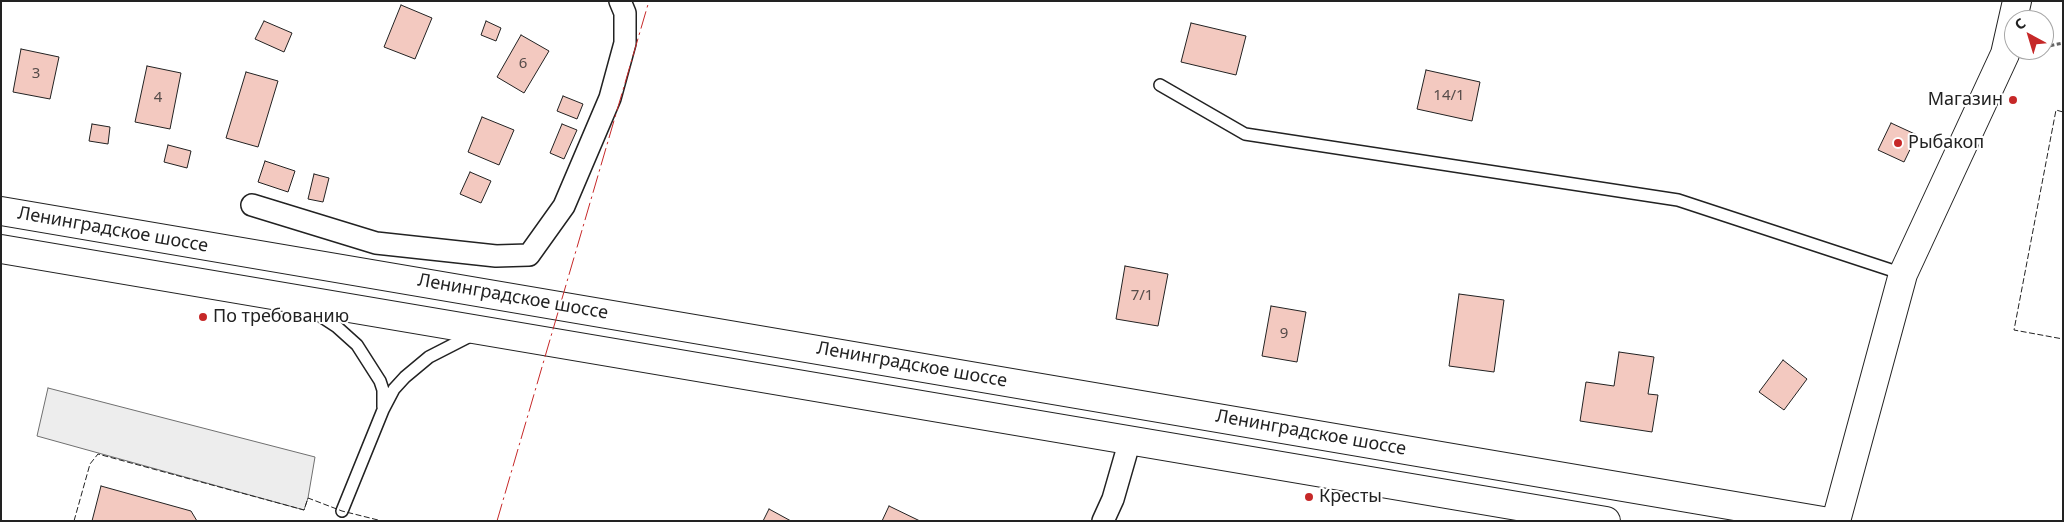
<!DOCTYPE html>
<html>
<head>
<meta charset="utf-8">
<style>
  body { margin:0 }
  #map { position:relative; width:2064px; height:522px; overflow:hidden; background:#fff; font-family:"Noto Sans",sans-serif }
  canvas { display:block }
  .frame { position:absolute; inset:0; border:2px solid #222; pointer-events:none }
  .north { position:absolute; left:2004px; top:10px; width:50px; height:50px; box-sizing:border-box; background:#fff; border:1px solid #a7a7a7; border-radius:50%; rotate:321deg; font-size:14px; font-weight:700; line-height:20px; text-align:center; color:#222 }
  .north::after { content:''; display:block; margin:auto; width:18px; height:22px; background:#c62828; clip-path:polygon(50% 0,100% 100%,50% 72%,0 100%) }
</style>
</head>
<body>
<div id="map">
<canvas width="2064" height="522"></canvas>
<div class="frame"></div>
<div class="north">С</div>
</div>
<script>
const ctx = document.querySelector('canvas').getContext('2d');
ctx.lineJoin = 'round';
function fill(path, color) {
  ctx.fillStyle = color;
  ctx.fill(path, 'evenodd');
}
function toPath(rows) {
  const path = new Path2D();
  for (const r of rows) {
    path.moveTo(r[0], r[1]);
    for (let i = 2; i < r.length; i += 2) path.lineTo(r[i], r[i + 1]);
  }
  return path;
}
function stroke(path, color, width, dash) {
  ctx.strokeStyle = color;
  ctx.lineWidth = width;
  ctx.lineCap = dash ? 'butt' : 'round';
  ctx.setLineDash(dash || []);
  ctx.stroke(path);
}
function label(font, color, halo, rows, align = 'center') {
  ctx.font = font + ' "Noto Sans",sans-serif';
  ctx.lineWidth = 4;
  ctx.setLineDash([]);
  ctx.textBaseline = 'middle';
  ctx.strokeStyle = halo;
  ctx.fillStyle = color;
  for (const [text, x, y, turn = 0] of rows) {
    ctx.save();
    ctx.translate(x, y);
    ctx.rotate((+turn || 0) * Math.PI / 180);
    ctx.textAlign = isNaN(turn) ? turn : align;
    if (halo) ctx.strokeText(text, 0, 0);
    ctx.fillText(text, 0, 0);
    ctx.restore();
  }
}
const parking = toPath([
  [48,388,315,457,308,498,304,510,37,436,48,388]
]);
fill(parking, '#ededed');
stroke(parking, '#6f6f6f', 1);
const building = toPath([
  [401,5,432,18,415,59,384,47,401,5],
  [264,21,292,33,284,52,255,39,264,21],
  [486,21,501,28,496,41,481,35,486,21],
  [1191,23,1246,36,1236,75,1181,62,1191,23],
  [521,35,549,51,524,93,497,77,521,35],
  [21,49,59,57,50,99,13,92,21,49],
  [147,66,181,73,170,129,135,122,147,66],
  [1426,70,1480,82,1472,121,1417,109,1426,70],
  [246,72,278,81,258,147,226,138,246,72],
  [563,96,583,104,577,119,557,111,563,96],
  [482,117,514,130,499,165,468,152,482,117],
  [1891,123,1917,135,1904,162,1878,150,1891,123],
  [92,124,110,127,108,144,89,141,92,124],
  [562,124,577,130,564,159,550,153,562,124],
  [168,145,191,151,187,168,164,162,168,145],
  [265,161,295,171,288,192,258,182,265,161],
  [470,172,491,181,481,203,460,194,470,172],
  [314,174,329,178,323,202,308,199,314,174],
  [1125,266,1168,274,1158,326,1116,319,1125,266],
  [1459,294,1504,300,1494,372,1449,366,1459,294],
  [1271,306,1306,312,1297,362,1262,356,1271,306],
  [1619,352,1654,357,1648,394,1658,395,1652,432,1580,421,1586,382,1614,386,1619,352],
  [1783,360,1807,379,1784,410,1759,392,1783,360],
  [101,486,191,511,197,521,92,521,101,486],
  [889,506,920,521,882,521,889,506],
  [769,509,791,521,763,521,769,509]
]);
fill(building, '#f3c9c0');
stroke(building, '#222', 1);
const service = toPath([
  [1160,85,1245,134,1678,200,1903,274],
  [311,310,337,327,357,345,380,381,383,390,383,407],
  [342,511,383,410,394,389,405,377,429,357,472,335]
]);
const minor = toPath([
  [252,205,376,243,496,256,529,255,564,206,610,98,625,43,625,13,620,1],
  [1103,521,1113,499,1130,440]
]);
const tertiary = toPath([
  [1836,521,1903,274,2005,54,2017,1]
]);
const trunk = toPath([
  [1,211,1823,521],
  [1,249,1606,521]
]);
stroke(service, '#222', 14);
stroke(minor, '#222', 24);
stroke(tertiary, '#222', 30);
stroke(trunk, '#222', 30);
stroke(toPath([
  [2044,47,2063,43]
]), '#646464', 3, [4, 2.5]);
stroke(service, '#fff', 11);
stroke(minor, '#fff', 21);
stroke(tertiary, '#fff', 28);
stroke(trunk, '#fff', 28);
stroke(toPath([
  [2063,112,2056,110,2014,330,2063,339],
  [74,521,90,464,98,454,304,510,308,498,342,511,382,521]
]), '#222', 1, [6, 2.5]);
stroke(toPath([
  [497,521,649,1]
]), '#c62828', 1, [18, 4, 2.5, 4]);
for (const [x, y, r, color] of [
  [2013,100,5,"#c62828"],
  [1898,143,5,"#c62828"],
  [203,317,5,"#c62828"],
  [1309,497,5,"#c62828"]
]) {
  const dot = new Path2D();
  dot.arc(x, y, r, 0, 2 * Math.PI);
  ctx.fillStyle = color;
  ctx.fill(dot);
  stroke(dot, '#fff', 2);
}
label('15px', '#564c4a', null, [
  ["6",523,64],
  ["3",36,74],
  ["14/1",1449,96],
  ["4",158,98],
  ["7/1",1142,296],
  ["9",1284,334]
]);
label('18px', '#222', '#fff', [
  ["Магазин",2003,100,"right"],
  ["Рыбакоп",1908,143],
  ["По требованию",213,317],
  ["Кресты",1319,497]
], 'left');
label('18px', '#222', '#fff', [
  ["Ленинградское шоссе",113,230,10],
  ["Ленинградское шоссе",513,297,10],
  ["Ленинградское шоссе",912,365,10],
  ["Ленинградское шоссе",1311,433,10]
]);
</script>
</body>
</html>
